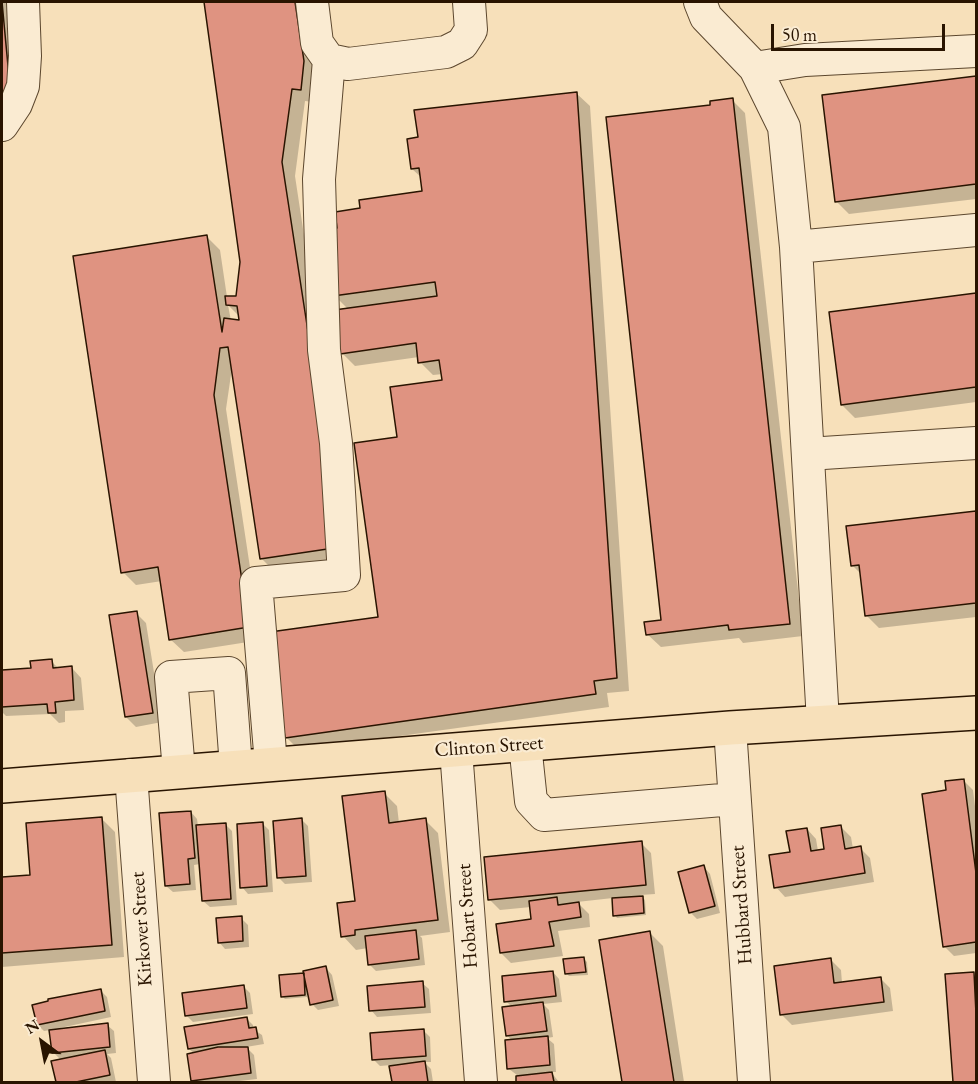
<!DOCTYPE html>
<html>
<head>
<meta charset="utf-8">
<style>
  body { margin:0 }
  #map { position:relative; width:978px; height:1084px; overflow:hidden; background:#f7e0ba; font-family:"EB Garamond",serif }
  canvas { display:block }
  .frame { position:absolute; inset:0; border:3px solid #291400; pointer-events:none }
  .north { position:absolute; left:12px; top:1012px; width:60px; height:60px; -webkit-text-stroke:4px #faebd2; paint-order:stroke; rotate:328deg; font-size:16px; font-weight:700; line-height:24px; text-align:center; color:#291400 }
  .north::after { content:''; display:block; margin:auto; width:21px; height:27px; background:#291400; clip-path:polygon(50% 0,100% 100%,50% 72%,0 100%) }
  .scale { position:absolute; left:771px; top:24px; width:174px; height:27px; box-sizing:border-box; border:3px solid #291400; border-top:0; padding-left:8px; font-size:18px; line-height:21px; white-space:nowrap; color:#291400; -webkit-text-stroke:4px #faebd2; paint-order:stroke }
</style>
</head>
<body>
<div id="map">
<canvas width="978" height="1084"></canvas>
<div class="frame"></div>
<div class="north">N</div>
<div class="scale">50 m</div>
</div>
<script>
const ctx = document.querySelector('canvas').getContext('2d');
ctx.lineJoin = 'round';
function fill(path, color) {
  ctx.fillStyle = color;
  ctx.fill(path, 'evenodd');
}
function toPath(rows) {
  const path = new Path2D();
  for (const r of rows) {
    path.moveTo(r[0], r[1]);
    for (let i = 2; i < r.length; i += 2) path.lineTo(r[i], r[i + 1]);
  }
  return path;
}
function stroke(path, color, width, dash) {
  ctx.strokeStyle = color;
  ctx.lineWidth = width;
  ctx.lineCap = dash ? 'butt' : 'round';
  ctx.setLineDash(dash || []);
  ctx.stroke(path);
}
function label(font, color, halo, rows, align = 'center') {
  ctx.font = font + ' "EB Garamond",serif';
  ctx.lineWidth = 4.5;
  ctx.setLineDash([]);
  ctx.textBaseline = 'middle';
  ctx.strokeStyle = halo;
  ctx.fillStyle = color;
  for (const [text, x, y, turn = 0] of rows) {
    ctx.save();
    ctx.translate(x, y);
    ctx.rotate((+turn || 0) * Math.PI / 180);
    ctx.textAlign = isNaN(turn) ? turn : align;
    if (halo) ctx.strokeText(text, 0, 0);
    ctx.fillText(text, 0, 0);
    ctx.restore();
  }
}
fill(toPath([
  [2,2,10,2,20,108,2,109],
  [205,2,306,2,317,76,313,102,305,101,295,176,353,559,275,572,261,558,232,368,226,409,261,640,184,652,170,639,162,581,136,585,123,572,207,237,220,250,227,297,237,297,242,262],
  [228,305,240,317,241,322,231,321],
  [976,77,976,199,849,214,836,201,823,96],
  [576,93,590,106,629,691,607,693,609,707,299,750,286,737,379,619,398,438,444,382,443,374,433,375,420,362,419,357,355,366,342,353,349,310,335,296,339,229,361,209,424,192,422,178,412,169],
  [732,100,745,113,803,636,743,643,739,638,661,647,647,634,663,622,712,106],
  [976,295,976,402,855,418,842,405,831,313],
  [976,512,976,617,879,628,866,615,862,575,852,565,848,527],
  [136,613,146,623,162,722,136,727,126,717],
  [51,661,59,669,72,668,81,678,84,710,65,711,65,722,59,723,50,714,6,716,2,712,2,672,33,669],
  [963,780,973,790,976,814,976,953,954,956,944,946,948,792],
  [384,793,397,806,399,823,425,820,438,833,450,932,420,936,422,938,425,965,376,971,370,965,368,948,356,950,343,936,357,902],
  [191,812,197,819,198,826,225,824,232,831,237,905,210,907,203,901,200,864,194,865,196,890,173,892,166,886],
  [102,819,115,832,124,957,2,967,2,879,31,876],
  [302,820,308,826,312,882,285,884,279,878],
  [263,824,269,830,273,892,248,894,242,887],
  [841,827,851,837,853,849,860,848,870,858,874,882,785,897,776,887,792,853,807,829,816,839,818,851,826,850],
  [641,843,651,853,655,894,640,895,645,900,646,915,617,918,615,915,613,898,577,902,589,914,590,927,558,931,563,956,511,963,501,953,533,920,531,907,500,910,490,900],
  [704,867,710,874,720,913,697,919,690,912],
  [241,918,248,925,249,947,225,949,219,942],
  [650,933,663,946,684,1082,623,1082,601,941],
  [584,959,587,962,588,975,569,976,566,973],
  [831,960,841,970,842,983,880,978,890,988,893,1011,792,1025,782,1015],
  [326,968,332,975,339,1006,318,1010,312,1004,308,989,307,989,307,997,285,999,282,996,303,975],
  [553,972,559,979,562,1002,543,1004,549,1010,553,1037,547,1038,554,1044,556,1072,551,1072,559,1082,518,1082,517,1075,509,1069,512,1041,507,1035,512,1007,506,1001],
  [973,974,976,977,976,1082,954,1082,947,975],
  [422,983,429,989,431,1013,377,1017,371,1010],
  [244,987,250,993,253,1014,193,1022,186,1015],
  [100,990,107,997,111,1017,60,1028,61,1030,107,1025,114,1031,116,1053,107,1054,111,1058,116,1082,57,1082,53,1063,62,1061,53,1052,51,1030,44,1031,38,1025],
  [246,1018,253,1025,253,1029,262,1035,264,1044,246,1047,254,1055,257,1079,231,1082,194,1082,192,1080,195,1054,189,1049],
  [423,1030,430,1037,431,1062,424,1062,431,1069,433,1082,393,1082,391,1065,380,1066,373,1059]
]), '#0003');
const building = toPath([
  [2,2,11,98,2,99,2,2],
  [204,2,295,2,304,61,301,90,292,89,282,162,341,547,260,559,228,347,220,348,214,395,249,627,169,640,158,567,121,573,73,256,207,235,222,332,224,318,239,320,237,306,226,305,225,296,236,296,240,262,204,2],
  [976,76,976,184,835,202,822,95,976,76],
  [577,92,617,678,594,681,596,694,285,738,270,632,378,617,354,443,397,437,390,387,442,380,439,360,418,363,416,343,340,354,334,310,437,296,435,282,333,296,324,229,337,228,335,212,360,208,359,200,422,191,419,168,411,169,407,139,418,137,414,110,577,92],
  [733,98,790,624,729,630,728,625,646,635,644,622,661,620,606,117,710,105,710,101,733,98],
  [976,293,976,387,841,405,829,312,976,293],
  [976,511,976,603,865,616,859,565,851,566,846,526,976,511],
  [137,611,153,713,125,717,109,615,137,611],
  [52,659,53,668,72,666,74,700,55,702,56,713,48,713,47,704,2,707,2,670,31,668,30,661,52,659],
  [964,779,976,873,976,942,943,947,922,794,946,790,945,781,964,779],
  [385,791,389,823,426,818,438,920,355,930,355,935,341,937,337,903,355,901,342,796,385,791],
  [191,811,195,858,188,859,190,884,165,886,159,813,191,811],
  [102,817,112,945,2,953,2,877,30,875,26,823,102,817],
  [302,818,306,876,277,878,273,821,302,818],
  [263,822,267,886,240,888,237,824,263,822],
  [226,823,231,899,202,901,196,825,226,823],
  [841,825,845,849,861,846,865,873,774,888,769,855,790,852,786,831,807,828,811,851,824,849,821,828,841,825],
  [642,841,646,885,488,900,484,857,642,841],
  [704,865,715,906,689,913,678,872,704,865],
  [643,896,644,913,613,916,612,898,643,896],
  [557,897,558,905,579,902,581,917,549,922,554,946,500,953,496,924,531,919,529,901,557,897],
  [242,916,243,941,218,943,216,918,242,916],
  [416,930,419,959,368,965,365,936,416,930],
  [650,931,674,1082,622,1082,599,940,650,931],
  [584,957,586,972,565,974,563,959,584,957],
  [831,958,834,983,881,977,884,1002,780,1015,774,966,831,958],
  [326,966,333,1000,310,1005,303,971,326,966],
  [553,971,556,996,504,1002,502,976,553,971],
  [974,972,976,1014,976,1082,953,1082,945,974,974,972],
  [304,973,305,995,281,997,279,975,304,973],
  [423,981,425,1007,369,1011,367,986,423,981],
  [244,985,247,1008,185,1016,182,993,244,985],
  [101,989,105,1011,37,1025,32,1005,48,1001,48,999,101,989],
  [543,1002,547,1031,506,1036,502,1007,543,1002],
  [247,1017,249,1028,256,1027,258,1038,188,1049,184,1027,247,1017],
  [108,1023,110,1047,52,1053,49,1030,108,1023],
  [424,1029,426,1056,372,1060,370,1033,424,1029],
  [548,1036,550,1065,507,1069,505,1040,548,1036],
  [218,1047,248,1047,251,1073,191,1081,187,1054,218,1047],
  [105,1050,110,1075,76,1082,56,1082,51,1061,105,1050],
  [425,1061,428,1082,392,1082,389,1066,425,1061],
  [552,1072,554,1082,516,1082,516,1076,552,1072]
]);
fill(building, '#df9381');
stroke(building, '#291400', 1.5);
const minor = toPath([
  [312,2,317,43,329,60,348,64,446,52,462,44,471,30,469,2],
  [700,2,706,17,755,68,784,127,796,247,976,230],
  [755,68,805,60,976,51],
  [2,125,16,104,23,86,25,56,23,2],
  [796,247,823,722],
  [808,454,976,443],
  [730,728,754,1082],
  [525,744,531,801,544,815,734,799],
  [456,750,481,1082],
  [271,764,256,583,344,575,336,443,324,350,319,179,329,60],
  [179,771,171,677,229,673,236,767],
  [131,775,154,1082]
]);
const major = toPath([
  [2,786,730,728,976,713]
]);
stroke(minor, '#5c472e', 34);
stroke(major, '#291400', 36);
stroke(minor, '#faebd2', 32);
stroke(major, '#f7e0ba', 33);
label('20px', '#291400', '#faebd2', [
  ["Clinton Street",489,747,-4],
  ["Hubbard Street",742,905,-94],
  ["Hobart Street",468,916,-94],
  ["Kirkover Street",142,929,-94]
]);
</script>
</body>
</html>
